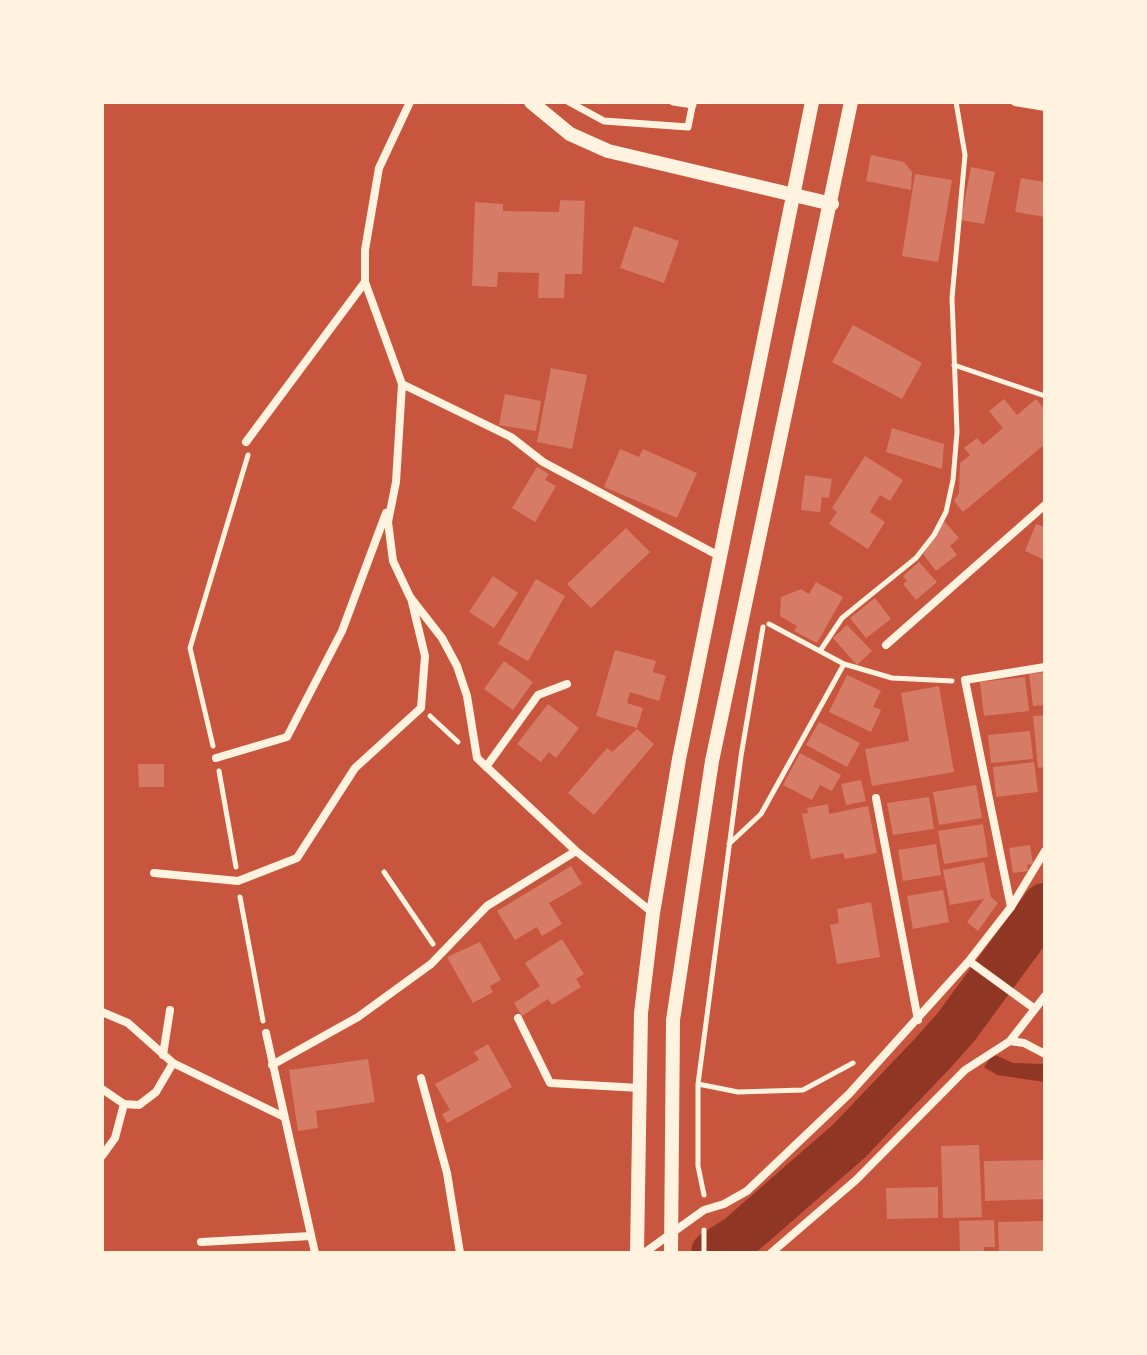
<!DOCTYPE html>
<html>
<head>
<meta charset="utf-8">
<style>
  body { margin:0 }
  #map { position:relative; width:1147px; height:1355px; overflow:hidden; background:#c8553d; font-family:"Varela Round",sans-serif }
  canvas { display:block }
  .frame { position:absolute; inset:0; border:104px solid #fff3e0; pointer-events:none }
</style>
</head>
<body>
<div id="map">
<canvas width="1147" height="1355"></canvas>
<div class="frame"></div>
</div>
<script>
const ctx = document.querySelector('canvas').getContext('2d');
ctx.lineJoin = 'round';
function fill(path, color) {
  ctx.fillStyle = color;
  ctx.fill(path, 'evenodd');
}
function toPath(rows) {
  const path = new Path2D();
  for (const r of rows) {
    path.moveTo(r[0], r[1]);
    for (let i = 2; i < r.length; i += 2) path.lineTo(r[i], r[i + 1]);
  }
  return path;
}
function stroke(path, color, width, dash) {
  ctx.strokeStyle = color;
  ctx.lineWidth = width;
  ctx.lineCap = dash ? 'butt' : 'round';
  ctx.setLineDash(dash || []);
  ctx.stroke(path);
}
fill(toPath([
  [993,1054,1013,1063,1045,1064,1045,1082,997,1075,984,1067]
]), '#8f3625');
stroke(toPath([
  [714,1253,739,1237,849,1141,931,1055,956,1027,1045,906]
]), '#8f3625', 46);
fill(toPath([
  [871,155,904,162,912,172,911,190,866,181],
  [971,167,995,172,984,224,961,220],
  [915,174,952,180,938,262,902,256],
  [1021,178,1045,182,1045,217,1015,212],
  [560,200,585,201,582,274,565,274,564,298,538,298,539,273,498,272,497,287,472,286,475,202,503,204,503,211,559,212],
  [634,226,679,241,664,283,620,268],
  [853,325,922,363,902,399,832,362],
  [551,368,587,375,572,449,537,442],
  [505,394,541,401,536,431,499,425],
  [1004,399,1017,415,1036,399,1045,410,1045,444,963,512,954,501,959,493,960,463,970,455,964,448,977,438,983,445,1003,428,989,411],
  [892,428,944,444,942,469,886,452],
  [620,449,639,457,643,449,697,473,677,518,604,487],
  [865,456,903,480,890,501,880,495,870,512,885,522,868,549,829,524,837,512,832,508],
  [537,467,549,474,545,480,556,486,535,522,512,508],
  [805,475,832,479,829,498,822,497,820,512,801,510],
  [944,521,959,538,950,546,957,555,936,571,923,554],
  [1036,524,1045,527,1045,560,1025,551],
  [626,528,650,552,591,608,567,584],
  [919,562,937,582,916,600,903,584,907,581,903,576],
  [493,576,518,593,494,628,469,612],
  [536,579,565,596,528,661,498,644],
  [816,582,843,597,817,643,794,631,797,626,780,616,781,597,801,589,809,594],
  [875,598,891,619,866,638,850,618],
  [847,625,872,651,857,665,833,638],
  [615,650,656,661,653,672,666,676,659,701,630,692,627,703,643,708,637,728,596,716],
  [504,661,533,682,513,710,484,689],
  [1045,672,1045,705,1033,706,1029,674],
  [847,675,881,691,873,707,881,710,871,732,829,712],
  [1025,677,1029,711,984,716,980,682],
  [939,686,954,772,872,786,865,749,909,741,901,693],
  [548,704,579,728,556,758,549,752,541,762,517,744],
  [1045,715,1045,767,1038,768,1033,716],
  [819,722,860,743,847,767,806,745],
  [637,729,654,744,594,815,568,793,607,748,612,752],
  [1030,731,1033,759,991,763,988,735],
  [800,753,841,775,832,791,820,785,812,800,783,785],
  [1034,762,1038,792,996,797,993,767],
  [138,764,164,764,164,787,139,787],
  [861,780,866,801,846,805,841,784],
  [976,785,982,818,939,825,933,792],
  [929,797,934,829,893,835,887,803],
  [828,804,829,814,868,806,877,853,845,859,843,853,811,859,802,814,808,813,807,808],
  [983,824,988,857,944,864,938,831],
  [936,844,941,875,903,881,898,850],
  [1030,845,1033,864,1027,865,1028,871,1013,873,1009,848],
  [984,862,991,897,998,903,978,931,967,922,984,899,950,905,943,870],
  [571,866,582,884,549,903,562,924,542,936,537,927,515,940,497,911],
  [943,890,949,922,913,929,907,896],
  [871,902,880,957,837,964,830,925,839,923,837,909],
  [562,939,584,974,576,979,581,987,552,1005,548,999,522,1016,514,1003,540,986,525,963],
  [480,942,501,980,490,986,493,992,473,1003,447,957],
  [488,1044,512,1087,447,1123,442,1114,450,1110,435,1084,479,1060,474,1052],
  [368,1059,375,1102,316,1111,318,1128,298,1131,289,1070],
  [979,1145,982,1217,943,1218,941,1146],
  [1045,1160,1045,1199,985,1201,984,1161],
  [938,1187,938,1218,887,1219,886,1188],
  [994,1220,995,1247,984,1247,984,1253,960,1253,959,1221],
  [1045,1221,1045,1253,999,1253,998,1222]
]), '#d67c66');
stroke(toPath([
  [954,365,1045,396],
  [769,624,844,664,892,678,952,681],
  [820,651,842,618,916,558,934,535,946,512,953,480,957,432,952,298,965,155,956,102],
  [430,716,458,742],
  [213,746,190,648,248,455],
  [219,771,236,867],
  [729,844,761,814,844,664],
  [384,872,433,944],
  [240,897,263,1021],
  [698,1084,738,1092,803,1090,853,1063],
  [704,1195,698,1166,698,1084,741,756,763,627],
  [704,1230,704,1253]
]), '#fff3e0', 5);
stroke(toPath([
  [569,102,604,121,688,127,693,102],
  [673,102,693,105]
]), '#fff3e0', 7);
stroke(toPath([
  [410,102,379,168,365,250,365,282,402,384,396,482,388,522,393,561,410,597,442,638,457,666,467,696,477,758,576,851,653,913],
  [1015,102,1045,107],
  [402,384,511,437,543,462,721,557],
  [246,442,365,282],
  [886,645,1045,505],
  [216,758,287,737,342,631,386,513],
  [486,767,538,695,567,684],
  [876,798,918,1020],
  [154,873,238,881,297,858,355,768,421,708,425,656,411,598],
  [1011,907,965,680,1045,667],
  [969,961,1035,1009],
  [102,1012,128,1023,173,1063,282,1116],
  [518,1018,550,1083,640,1088],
  [266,1033,315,1253],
  [1010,1041,1024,1043,1045,1054],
  [163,1055,170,1010],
  [272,1065,358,1017,431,964,487,906,576,851],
  [421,1078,447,1173,460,1253],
  [102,1089,124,1104,139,1105,156,1092,173,1063],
  [102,1156,115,1138,124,1104],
  [201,1242,311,1236],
  [644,1253,704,1210,724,1204,747,1191,849,1094,969,961,1011,907,1045,851],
  [771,1253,856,1180,965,1070,1010,1041,1045,996]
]), '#fff3e0', 8);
stroke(toPath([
  [531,102,570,134,608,151,832,204],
  [637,1253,641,1013,653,913,679,759,812,102],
  [671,1253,673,1020,712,761,851,102]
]), '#fff3e0', 14);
</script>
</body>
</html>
